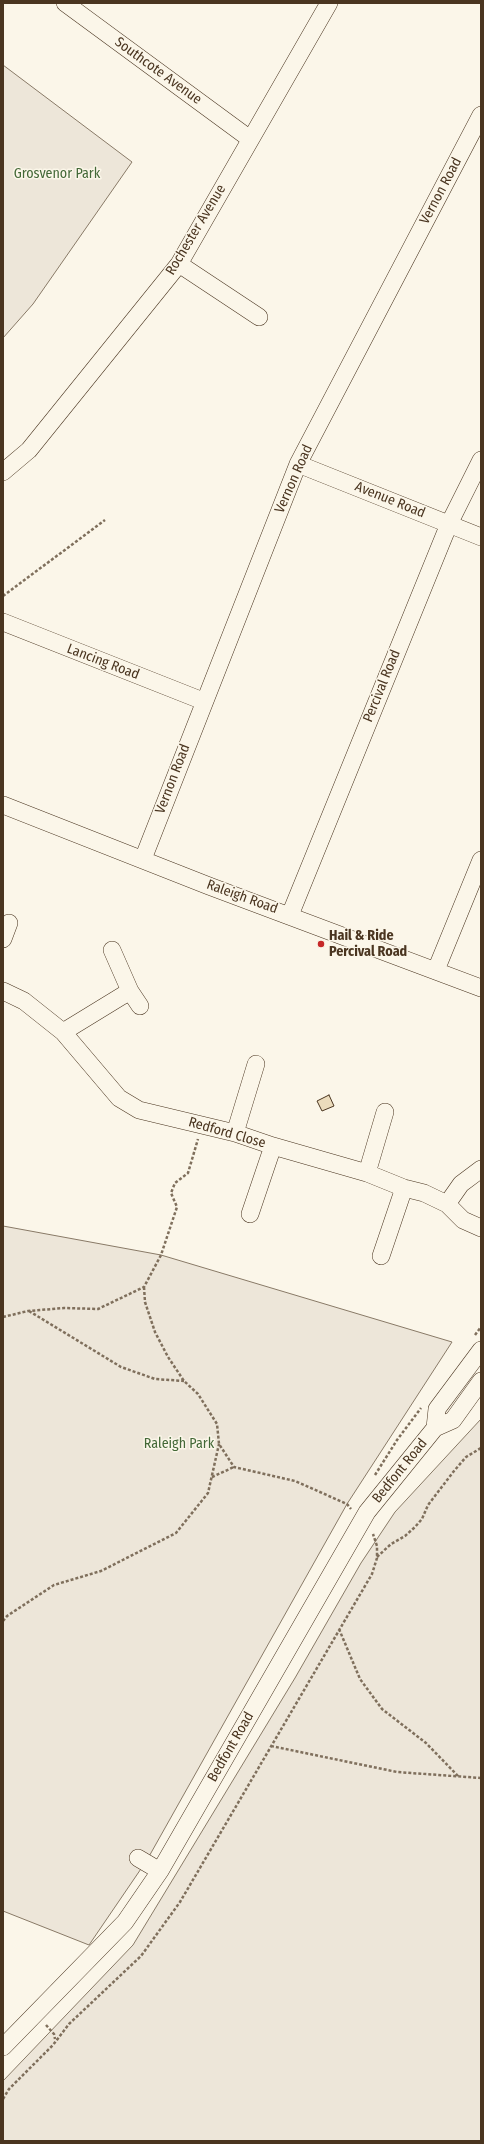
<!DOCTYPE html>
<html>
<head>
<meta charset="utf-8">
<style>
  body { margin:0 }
  #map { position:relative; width:484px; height:2144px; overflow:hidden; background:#fbf6e9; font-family:"Fira Sans Condensed",sans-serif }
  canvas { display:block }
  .frame { position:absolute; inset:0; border:4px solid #4a3520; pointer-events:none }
</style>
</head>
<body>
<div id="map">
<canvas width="484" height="2144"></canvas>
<div class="frame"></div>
</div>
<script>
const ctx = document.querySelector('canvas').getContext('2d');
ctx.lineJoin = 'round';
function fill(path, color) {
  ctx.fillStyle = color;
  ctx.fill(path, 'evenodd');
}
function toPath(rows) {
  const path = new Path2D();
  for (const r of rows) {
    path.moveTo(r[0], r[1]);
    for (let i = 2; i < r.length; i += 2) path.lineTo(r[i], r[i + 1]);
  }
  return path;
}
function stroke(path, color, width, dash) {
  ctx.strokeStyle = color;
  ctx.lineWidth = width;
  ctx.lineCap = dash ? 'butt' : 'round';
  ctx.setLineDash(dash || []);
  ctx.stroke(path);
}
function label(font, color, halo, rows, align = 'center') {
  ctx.font = font + ' "Fira Sans Condensed",sans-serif';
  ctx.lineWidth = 3;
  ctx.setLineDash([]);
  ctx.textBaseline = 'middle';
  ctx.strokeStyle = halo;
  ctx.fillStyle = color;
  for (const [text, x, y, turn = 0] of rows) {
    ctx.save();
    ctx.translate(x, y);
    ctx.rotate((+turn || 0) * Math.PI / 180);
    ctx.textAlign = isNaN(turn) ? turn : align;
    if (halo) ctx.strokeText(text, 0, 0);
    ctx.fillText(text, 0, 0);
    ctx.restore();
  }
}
const green = toPath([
  [3,65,132,162,33,304,3,338,3,65],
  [3,1226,161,1255,452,1342,347,1504,147,1860,89,1945,3,1911,3,1226],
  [481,1419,481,2141,3,2141,3,2081,133,1945,295,1678,361,1563,395,1512,481,1419]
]);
fill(green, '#ede6d9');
stroke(green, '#887966', 1);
const building = toPath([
  [329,1095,334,1106,322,1111,317,1101,329,1095]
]);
fill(building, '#ecdcbc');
stroke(building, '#4a3520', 1);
const minor = toPath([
  [65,3,250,139],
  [179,264,259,317],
  [298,464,481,537],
  [3,472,29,450,179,264,329,3],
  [3,622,203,701],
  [3,805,209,886,481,988],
  [143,859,298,464,481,115],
  [290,915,449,524,481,460],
  [3,939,9,923],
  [436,970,481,860],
  [3,991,24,1001,63,1032,119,1098,139,1110,235,1133,273,1146,367,1173,404,1188,424,1193,447,1204,463,1220,481,1228],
  [130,991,140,1006],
  [63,1032,130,991,112,950],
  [235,1133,256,1064],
  [367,1173,385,1112],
  [447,1204,461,1184,481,1169],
  [250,1214,273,1146],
  [381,1256,404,1188],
  [435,1428,437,1409,481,1350],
  [138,1858,160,1871],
  [3,2047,125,1922,160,1871,367,1512,435,1428,453,1420,481,1381]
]);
stroke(minor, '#4a3520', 18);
stroke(toPath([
  [3,596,105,520],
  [144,1287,145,1302,155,1332,168,1357,184,1381,198,1394,217,1424,219,1444,234,1467,295,1481,347,1504,351,1509],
  [29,1311,121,1367,155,1379,184,1381],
  [3,1317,28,1311,64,1308,98,1309,144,1287,161,1255,177,1207,171,1193,175,1183,188,1173,198,1139],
  [475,1335,481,1327],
  [375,1475,397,1440,421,1408],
  [212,1477,234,1467],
  [377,1557,391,1544,405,1536,415,1527,422,1519,428,1505,454,1471,466,1457,481,1448],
  [3,1621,7,1616,54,1585,101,1571,176,1533,208,1493,219,1444],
  [339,1629,360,1679,382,1709,426,1743,458,1776],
  [271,1746,397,1772,481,1778],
  [46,2025,54,2034,55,2039],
  [3,2099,9,2089,53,2045,69,2024,141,1956,180,1902,372,1574,377,1558,377,1546,373,1534]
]), '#7f6f5c', 2.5, [3, 2]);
stroke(minor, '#fbf6e9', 17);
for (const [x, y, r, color] of [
  [321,944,4,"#c62828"]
]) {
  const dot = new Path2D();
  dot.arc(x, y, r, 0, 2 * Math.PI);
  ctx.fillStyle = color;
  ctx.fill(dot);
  stroke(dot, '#fbf6e9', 1.5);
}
label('14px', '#4a3520', '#fbf6e9', [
  ["Southcote Avenue",158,71,36],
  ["Vernon Road",441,191,-62],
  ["Rochester Avenue",196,230,-59],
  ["Vernon Road",294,479,-66],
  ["Avenue Road",390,500,22],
  ["Lancing Road",103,662,21],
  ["Percival Road",382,686,-68],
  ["Vernon Road",173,779,-69],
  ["Raleigh Road",242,897,20],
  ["Redford Close",227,1133,16],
  ["Bedfont Road",400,1471,-51],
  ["Bedfont Road",231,1747,-60]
]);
label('14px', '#436837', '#fbf6e9', [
  ["Grosvenor Park",57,174],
  ["Raleigh Park",179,1444]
]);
label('bold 14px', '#4a3520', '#fbf6e9', [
  ["Hail & Ride",329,936],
  ["Percival Road",329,952]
], 'left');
</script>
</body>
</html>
